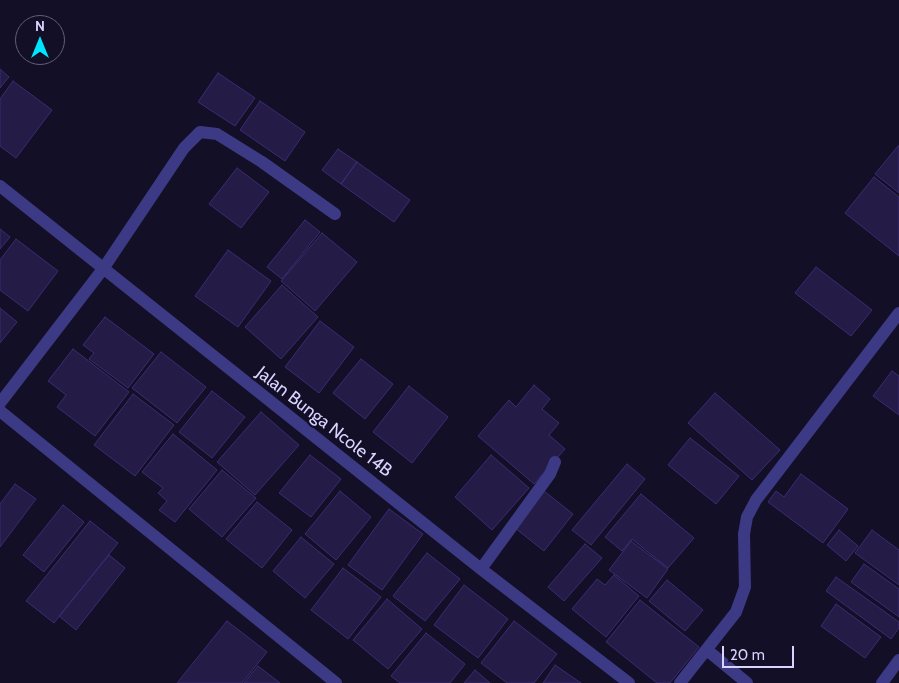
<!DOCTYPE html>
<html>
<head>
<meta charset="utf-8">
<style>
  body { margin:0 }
  #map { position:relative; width:899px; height:683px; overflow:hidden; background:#130f26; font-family:Cabin,sans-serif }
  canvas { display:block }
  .north { position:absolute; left:15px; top:15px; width:50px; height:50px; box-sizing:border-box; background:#130f26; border:1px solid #625e7d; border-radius:50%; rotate:0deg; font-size:14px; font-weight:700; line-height:20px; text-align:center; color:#d9d4ff }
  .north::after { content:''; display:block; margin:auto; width:18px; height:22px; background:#00e5ff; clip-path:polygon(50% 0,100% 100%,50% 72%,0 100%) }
  .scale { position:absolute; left:722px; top:646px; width:72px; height:22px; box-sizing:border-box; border:2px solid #d9d4ff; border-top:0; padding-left:6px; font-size:15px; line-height:18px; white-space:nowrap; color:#d9d4ff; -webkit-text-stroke:4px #130f26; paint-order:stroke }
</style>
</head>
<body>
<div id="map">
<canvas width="899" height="683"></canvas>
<div class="north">N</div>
<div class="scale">20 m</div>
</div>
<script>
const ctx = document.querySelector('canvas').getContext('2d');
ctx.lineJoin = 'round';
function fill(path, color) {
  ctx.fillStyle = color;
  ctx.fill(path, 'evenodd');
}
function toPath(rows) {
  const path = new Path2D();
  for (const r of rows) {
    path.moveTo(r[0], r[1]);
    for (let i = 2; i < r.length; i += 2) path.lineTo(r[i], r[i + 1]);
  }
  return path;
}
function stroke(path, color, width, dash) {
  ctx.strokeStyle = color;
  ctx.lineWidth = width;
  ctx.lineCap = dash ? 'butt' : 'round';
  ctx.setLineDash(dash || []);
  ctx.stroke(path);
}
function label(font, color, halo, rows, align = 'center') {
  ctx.font = font + ' Cabin,sans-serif';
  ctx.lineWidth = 4.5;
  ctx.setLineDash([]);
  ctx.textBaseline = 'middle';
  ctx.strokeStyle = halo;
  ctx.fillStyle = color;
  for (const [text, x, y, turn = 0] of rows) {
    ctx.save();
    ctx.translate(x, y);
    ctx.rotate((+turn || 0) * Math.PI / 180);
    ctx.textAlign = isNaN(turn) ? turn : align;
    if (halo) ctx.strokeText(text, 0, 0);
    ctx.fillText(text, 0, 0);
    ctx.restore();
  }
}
const building = toPath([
  [0,69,9,77,0,88,0,69],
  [218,73,255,98,235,126,198,102,218,73],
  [13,81,52,110,16,158,0,146,0,99,13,81],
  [260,101,305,132,285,161,240,130,260,101],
  [898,146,899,146,899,193,875,174,898,146],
  [338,149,357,162,341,184,322,170,338,149],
  [357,162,410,200,394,222,341,184,357,162],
  [237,168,269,192,241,228,209,204,237,168],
  [874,177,899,197,899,256,845,213,874,177],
  [305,220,320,232,282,279,267,267,305,220],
  [0,229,10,237,0,249,0,229],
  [322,233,357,262,315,311,281,281,322,233],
  [16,239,58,271,28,311,0,290,0,260,16,239],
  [228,250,271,281,238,327,195,296,228,250],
  [816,267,872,310,851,336,795,293,816,267],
  [282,285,318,317,281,359,245,327,282,285],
  [0,308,17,322,0,343,0,308],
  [105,317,154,354,128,388,89,359,94,353,83,345,105,317],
  [320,321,354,347,319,393,285,367,320,321],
  [73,349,129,392,95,436,57,407,66,395,48,381,73,349],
  [161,352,206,387,177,423,132,388,161,352],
  [361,359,393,384,365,419,333,393,361,359],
  [892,371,899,376,899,415,873,396,892,371],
  [534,385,550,399,542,409,559,423,549,435,565,449,534,484,478,436,509,400,516,407,534,385],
  [409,386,448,417,412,463,373,432,409,386],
  [212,391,245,417,212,458,179,432,212,391],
  [715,393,780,450,752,480,688,423,715,393],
  [133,394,174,425,135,476,94,445,133,394],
  [261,412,299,445,255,495,217,462,261,412],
  [173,434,217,470,175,522,159,510,167,501,158,493,163,488,142,472,173,434],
  [690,438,739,476,716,504,668,465,690,438],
  [310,455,341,479,311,517,279,493,310,455],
  [491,455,529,488,492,530,455,497,491,455],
  [627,464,645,479,591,545,572,530,627,464],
  [222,470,256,498,222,537,189,509,222,470],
  [801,474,848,509,823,543,768,502,776,491,784,497,801,474],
  [15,484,36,499,0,547,0,504,15,484],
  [340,491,371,517,336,560,305,534,340,491],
  [544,491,573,514,544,551,515,528,544,491],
  [641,494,694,538,668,568,632,539,622,551,605,537,641,494],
  [257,502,292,530,262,568,226,539,257,502],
  [63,505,84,522,44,572,23,555,63,505],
  [389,509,423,534,382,590,348,565,389,509],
  [90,521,118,543,54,623,26,601,90,521],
  [839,530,858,546,846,561,827,545,839,530],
  [872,530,899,550,899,585,855,553,872,530],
  [301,537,334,564,305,598,273,571,301,537],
  [631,541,668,569,647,598,609,570,631,541],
  [585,544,602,558,564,601,548,587,585,544],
  [427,553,460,579,425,621,393,596,427,553],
  [109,555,125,568,76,630,59,616,109,555],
  [864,564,899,589,899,617,851,582,864,564],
  [343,568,381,597,348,639,311,610,343,568],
  [614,575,639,596,606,637,572,609,597,579,605,585,614,575],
  [836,577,899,622,899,628,891,639,826,591,836,577],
  [667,580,703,610,685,631,649,601,667,580],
  [464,585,508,619,478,658,434,625,464,585],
  [387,599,422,629,388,669,353,640,387,599],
  [640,600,699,647,670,683,657,683,606,642,640,600],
  [836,604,881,637,865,658,821,626,836,604],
  [227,621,267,652,242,683,177,683,227,621],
  [514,621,557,654,534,683,507,683,481,663,514,621],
  [426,633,465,664,450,683,400,683,391,676,426,633],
  [555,665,581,683,543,683,555,665],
  [258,666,280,683,244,683,258,666],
  [475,670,490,683,464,683,475,670]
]);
fill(building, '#241b47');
stroke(building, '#3b2d73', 1);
stroke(toPath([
  [0,186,481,569,629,683],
  [0,403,103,269,184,148,200,132,217,134,262,162,335,214],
  [0,411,336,683],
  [481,569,550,474,555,462],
  [707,650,747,683],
  [680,683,736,612,745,587,744,534,747,517,756,500,899,313],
  [882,683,899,660]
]), '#3d3a85', 12);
label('18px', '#d9d4ff', '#130f26', [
  ["Jalan Bunga Ncole 14B",324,422,38]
]);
</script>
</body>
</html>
